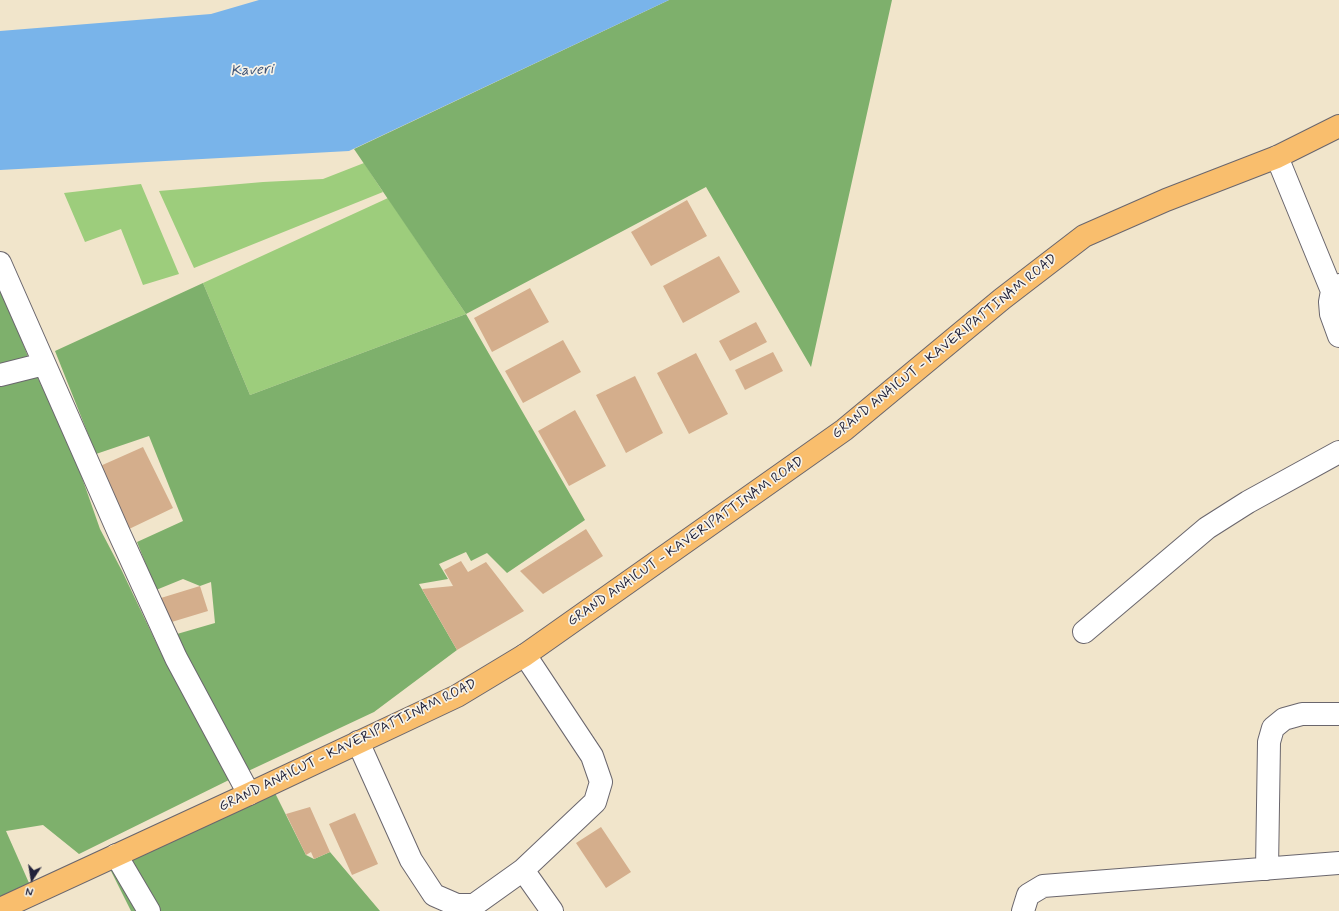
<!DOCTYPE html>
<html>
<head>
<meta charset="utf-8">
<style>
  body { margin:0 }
  #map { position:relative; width:1339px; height:911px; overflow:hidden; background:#f1e5cb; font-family:Mynerve,sans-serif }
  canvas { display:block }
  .north { position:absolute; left:12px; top:859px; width:40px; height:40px; -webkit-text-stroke:3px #f7f3e8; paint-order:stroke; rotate:192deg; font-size:11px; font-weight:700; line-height:16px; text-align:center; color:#22223b }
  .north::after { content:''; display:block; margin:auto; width:14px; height:18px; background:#22223b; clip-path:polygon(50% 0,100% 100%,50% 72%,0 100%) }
</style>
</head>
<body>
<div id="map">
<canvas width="1339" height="911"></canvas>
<div class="north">N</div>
</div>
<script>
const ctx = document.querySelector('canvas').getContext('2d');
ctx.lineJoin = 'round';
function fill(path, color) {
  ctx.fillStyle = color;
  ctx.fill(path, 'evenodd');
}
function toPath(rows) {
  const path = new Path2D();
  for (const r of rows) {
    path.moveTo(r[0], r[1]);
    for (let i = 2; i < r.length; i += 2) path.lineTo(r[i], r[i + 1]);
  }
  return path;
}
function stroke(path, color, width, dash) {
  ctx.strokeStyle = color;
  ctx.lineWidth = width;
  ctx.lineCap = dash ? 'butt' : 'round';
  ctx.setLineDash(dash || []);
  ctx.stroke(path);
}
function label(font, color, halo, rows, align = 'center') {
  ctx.font = font + ' Mynerve,sans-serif';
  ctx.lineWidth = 3.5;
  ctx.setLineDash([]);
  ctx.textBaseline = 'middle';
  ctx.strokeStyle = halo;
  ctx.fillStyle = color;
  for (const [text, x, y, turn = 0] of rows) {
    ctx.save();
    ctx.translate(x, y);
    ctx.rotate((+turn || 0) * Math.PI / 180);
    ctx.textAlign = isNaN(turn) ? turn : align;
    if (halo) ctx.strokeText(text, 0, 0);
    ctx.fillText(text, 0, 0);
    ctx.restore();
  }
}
fill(toPath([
  [364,163,383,192,194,268,159,191,263,182,323,179],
  [141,184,179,274,143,285,121,229,85,242,64,193],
  [388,198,466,314,250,395,203,283]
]), '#9dcd7c');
fill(toPath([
  [669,0,892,0,811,367,706,187,466,314,585,520,507,573,487,553,471,561,466,552,439,564,448,579,419,584,457,650,374,712,244,773,212,709,177,634,215,623,211,582,200,586,183,579,156,590,137,542,183,521,149,436,96,454,55,351,203,283,250,395,466,314,354,149],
  [0,289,8,304,30,362,72,449,100,529,122,571,162,655,199,711,235,777,79,854,43,825,6,831,33,892,0,900],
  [270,783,306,855,314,859,330,852,380,911,131,911,109,867]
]), '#7eb06c');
fill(toPath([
  [259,0,669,0,349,151,0,170,0,31,211,14]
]), '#79b4ea');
fill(toPath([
  [687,200,707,236,651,266,631,232],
  [719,256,740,292,683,323,663,286],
  [530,288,549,322,492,352,474,318],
  [756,322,767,342,730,361,719,341],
  [563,340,581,372,523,403,505,371],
  [773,352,783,371,745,390,735,370],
  [696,353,728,414,689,434,657,373],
  [635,376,663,433,626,453,596,395],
  [575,410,606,466,569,486,538,431],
  [143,447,173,508,127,530,98,467],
  [586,529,603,556,543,594,520,571],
  [461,561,468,572,486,562,524,611,457,650,422,589,453,586,444,570],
  [200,586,208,611,165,624,151,601],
  [310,807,330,852,314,859,311,852,306,855,286,814],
  [355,813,378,864,352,875,329,824],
  [601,827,631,872,606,888,576,843]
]), '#d4ae8c');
const minor = toPath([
  [1277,157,1332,291],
  [0,263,119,533,176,658,249,794],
  [1339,285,1332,291,1330,302,1331,314,1339,336],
  [0,375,44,364],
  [1084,632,1207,528,1248,502,1339,452],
  [358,742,411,860,434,895,457,905,474,905,523,870,595,802,601,782,592,756,525,655],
  [116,855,149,911],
  [1267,869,1269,742,1273,728,1284,719,1302,714,1339,714],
  [523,870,552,911],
  [1023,911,1028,895,1043,886,1339,863]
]);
const major = toPath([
  [0,909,249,794,457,696,525,655,844,430,1002,299,1084,236,1166,200,1277,157,1339,126]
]);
stroke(minor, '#6a666d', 24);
stroke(major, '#6a666d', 24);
stroke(minor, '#fff', 22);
stroke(major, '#f9be6d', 22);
label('14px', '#22223b', '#f7f3e8', [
  ["GRAND ANAICUT - KAVERIPATTINAM ROAD",945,347,-39],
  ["GRAND ANAICUT - KAVERIPATTINAM ROAD",686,542,-35],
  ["GRAND ANAICUT - KAVERIPATTINAM ROAD",348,746,-26]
]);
label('italic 15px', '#405578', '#f7f3e8', [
  ["Kaveri",252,71,-3]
]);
</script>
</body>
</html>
